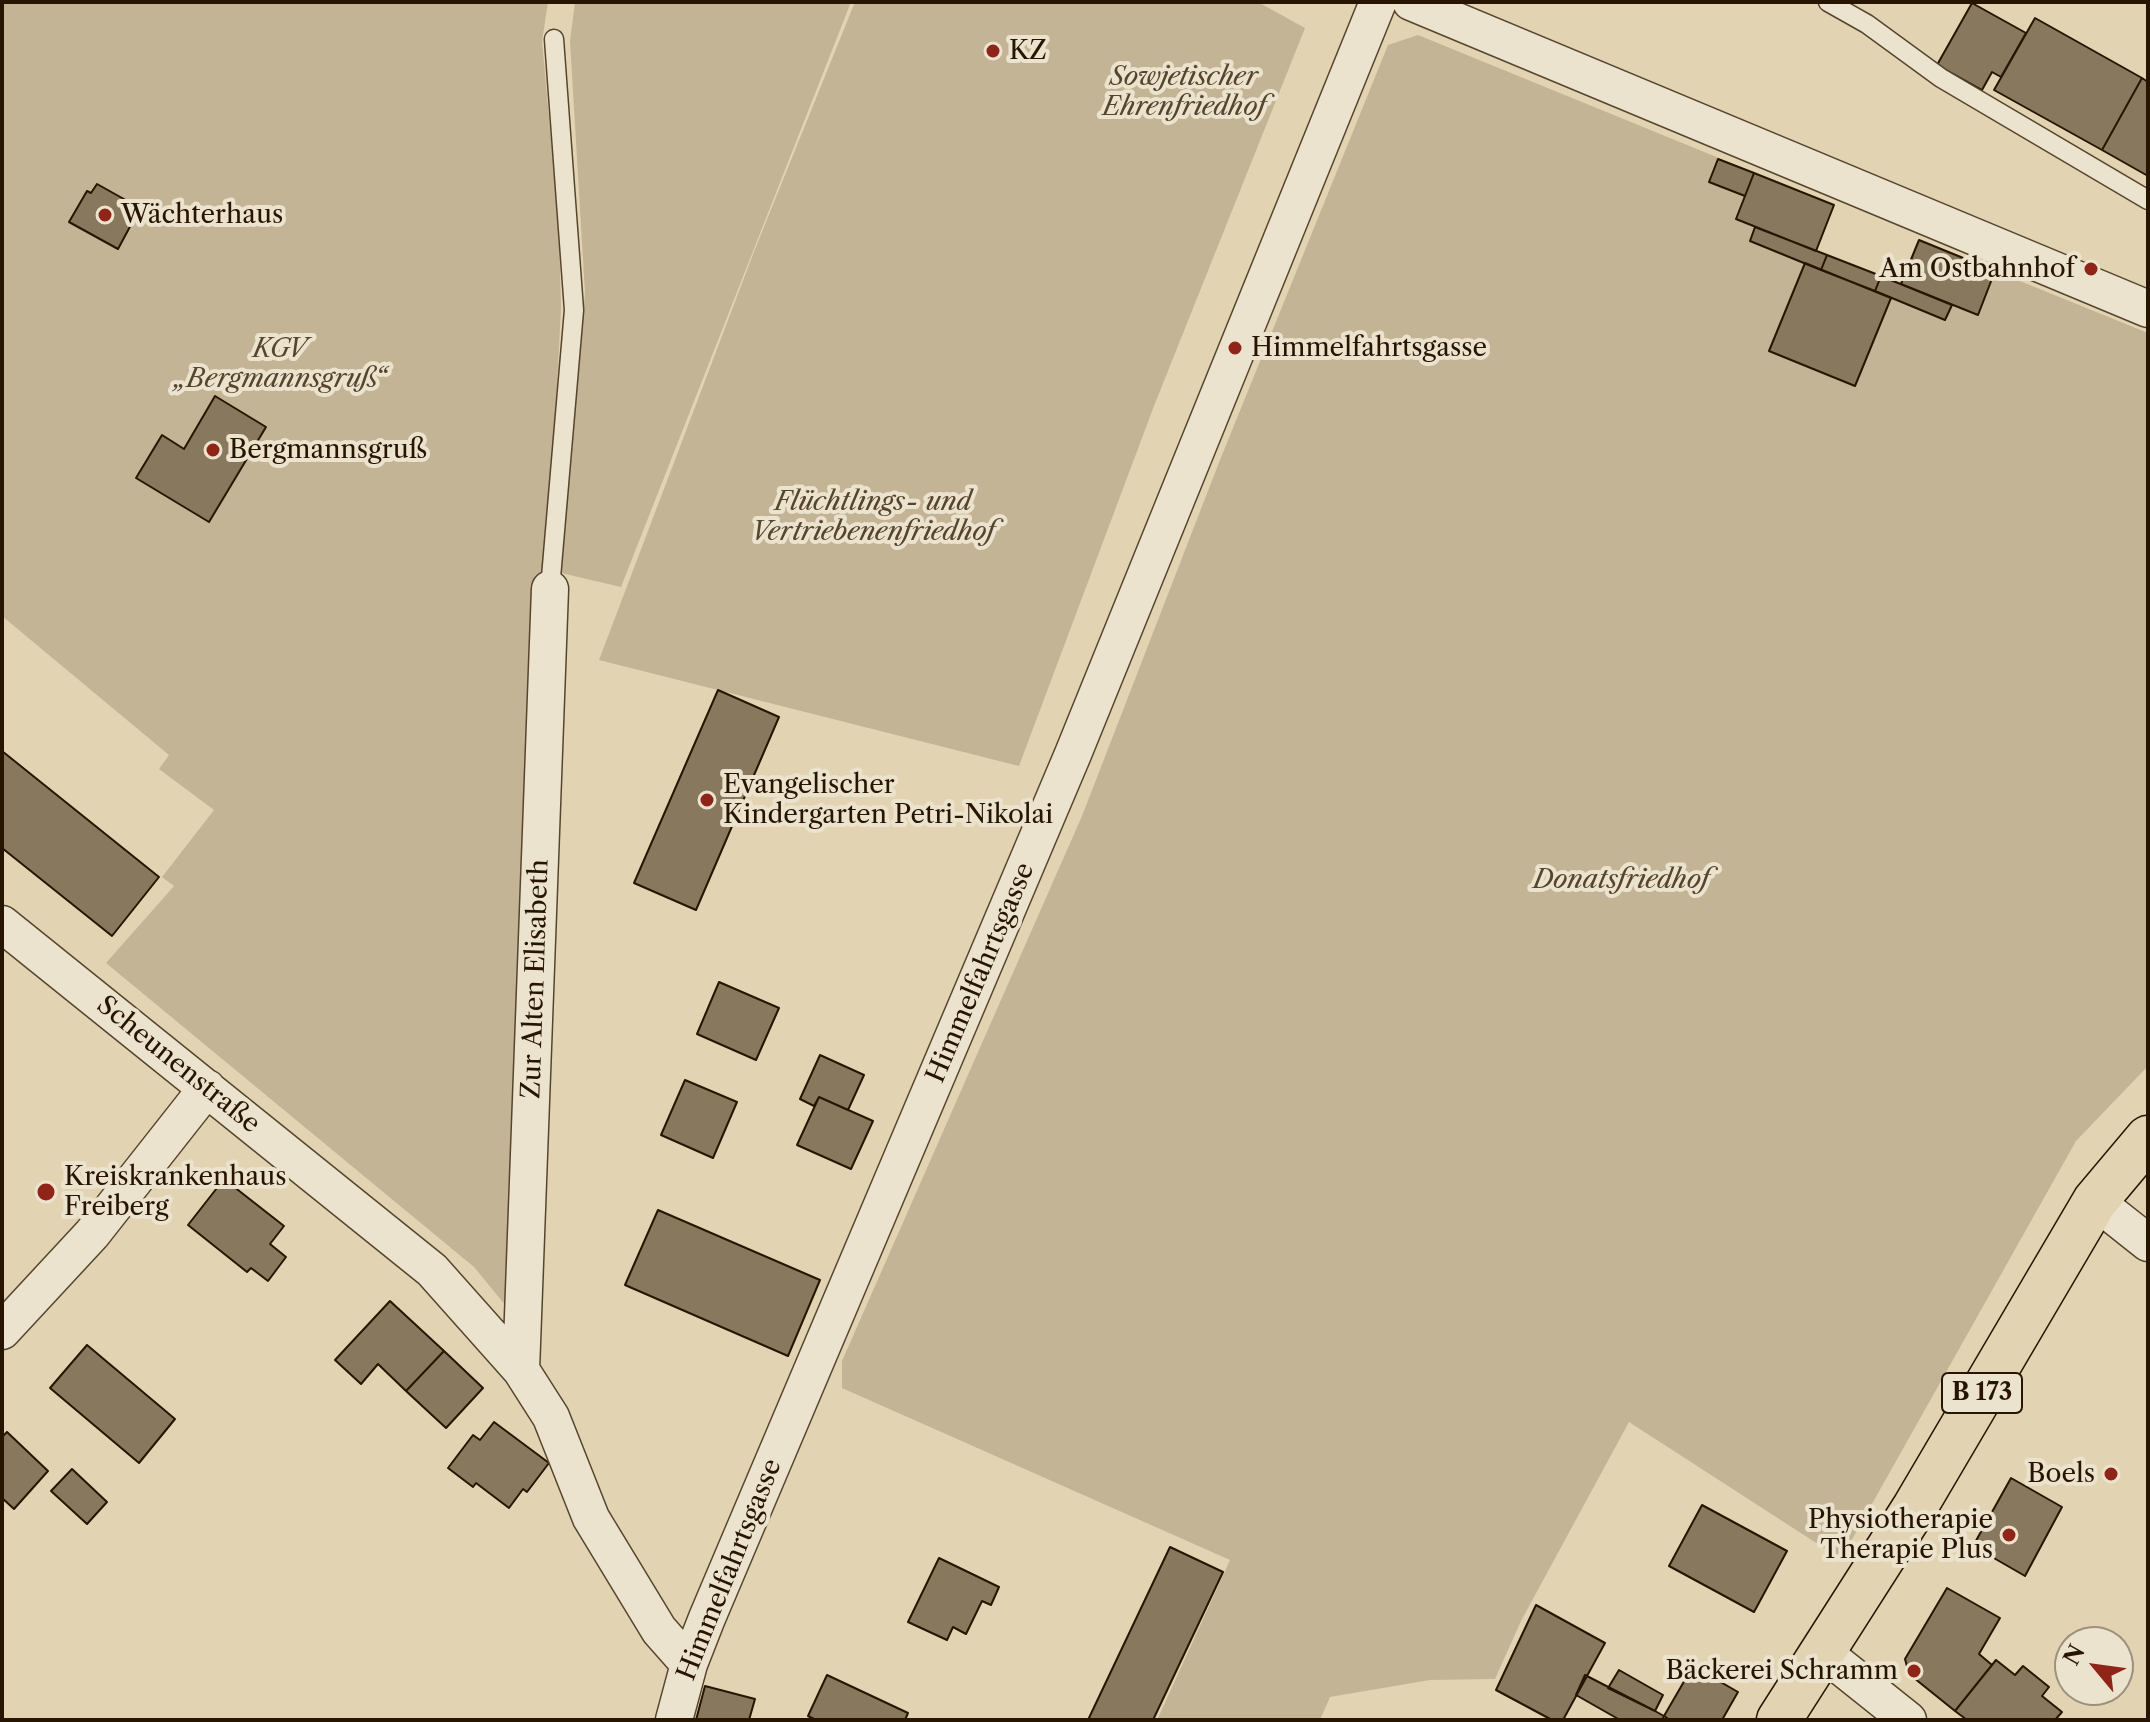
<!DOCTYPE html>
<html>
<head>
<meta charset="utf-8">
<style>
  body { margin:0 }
  #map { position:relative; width:2150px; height:1722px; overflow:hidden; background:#e2d4b3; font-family:"Libre Caslon Text",serif }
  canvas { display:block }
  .frame { position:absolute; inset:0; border:4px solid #271500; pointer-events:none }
  .north { position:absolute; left:2054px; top:1626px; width:80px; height:80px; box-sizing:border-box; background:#ece3ce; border:2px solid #9d917c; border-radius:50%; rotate:299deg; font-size:22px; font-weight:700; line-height:32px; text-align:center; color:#271500 }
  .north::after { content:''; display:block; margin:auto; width:28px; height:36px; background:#8f2418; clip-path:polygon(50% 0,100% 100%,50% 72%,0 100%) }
</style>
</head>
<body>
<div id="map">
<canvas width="2150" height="1722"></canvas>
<div class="frame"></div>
<div class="north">N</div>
</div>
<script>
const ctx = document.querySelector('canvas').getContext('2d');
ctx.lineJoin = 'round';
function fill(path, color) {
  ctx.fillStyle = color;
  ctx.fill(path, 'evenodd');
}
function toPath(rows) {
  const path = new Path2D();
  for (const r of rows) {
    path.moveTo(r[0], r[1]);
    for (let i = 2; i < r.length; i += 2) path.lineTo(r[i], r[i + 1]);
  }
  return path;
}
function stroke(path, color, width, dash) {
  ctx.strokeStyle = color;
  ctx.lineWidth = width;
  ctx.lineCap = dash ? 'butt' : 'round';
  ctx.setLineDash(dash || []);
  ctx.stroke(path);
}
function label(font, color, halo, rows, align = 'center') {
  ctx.font = font + ' "Libre Caslon Text",serif';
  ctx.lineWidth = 8;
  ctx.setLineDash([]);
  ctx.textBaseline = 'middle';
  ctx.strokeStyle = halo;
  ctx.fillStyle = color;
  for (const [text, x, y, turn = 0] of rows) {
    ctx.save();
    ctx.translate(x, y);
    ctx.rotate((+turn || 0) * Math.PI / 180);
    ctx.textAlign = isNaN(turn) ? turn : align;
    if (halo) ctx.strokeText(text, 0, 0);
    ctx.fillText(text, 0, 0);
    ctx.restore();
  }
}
fill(toPath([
  [2,2,548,2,542,41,559,227,561,308,511,1312,474,1267,106,963,174,886,162,877,214,810,159,769,169,755,2,616],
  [575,2,851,2,621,587,561,573,585,293,570,41],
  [855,2,1258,2,1305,28,1154,406,1019,766,599,660,755,249],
  [1418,35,1834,205,1817,251,1900,284,1919,240,2148,333,2148,1066,2076,1141,1841,1559,1629,1422,1521,1621,1495,1679,1430,1680,1330,1697,1320,1720,1157,1720,1230,1560,842,1388,842,1361,1082,816,1218,465,1388,45]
]), '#c2b495');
const building = toPath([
  [1972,3,2026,33,2001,77,1992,72,1982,90,1937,65,1972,3],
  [2035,18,2142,78,2102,150,1994,90,2035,18],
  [2142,78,2148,82,2148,176,2102,150,2142,78],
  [1718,159,1754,173,1745,196,1709,182,1718,159],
  [1754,173,1834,205,1816,251,1736,219,1754,173],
  [97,184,140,208,118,249,69,222,87,191,91,193,97,184],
  [1755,227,1827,255,1821,270,1750,241,1755,227],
  [1919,240,1995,271,1978,315,1901,284,1919,240],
  [1827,255,1881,276,1875,291,1821,270,1827,255],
  [1805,263,1891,298,1855,386,1769,351,1805,263],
  [1881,276,1952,305,1945,320,1875,291,1881,276],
  [215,396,266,427,209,522,136,478,162,435,184,449,215,396],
  [718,690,779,717,696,910,634,883,718,690],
  [2,751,159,877,112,936,2,848,2,751],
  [719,982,779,1008,756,1060,697,1034,719,982],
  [820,1055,864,1075,848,1110,819,1097,814,1106,800,1099,820,1055],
  [685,1080,737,1102,713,1158,661,1135,685,1080],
  [819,1097,873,1121,851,1169,797,1145,819,1097],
  [224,1179,284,1226,270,1244,286,1257,268,1281,251,1268,247,1272,188,1225,224,1179],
  [658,1210,820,1280,788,1356,625,1285,658,1210],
  [390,1301,444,1351,406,1391,378,1364,361,1384,335,1360,390,1301],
  [87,1345,175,1419,139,1463,50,1388,87,1345],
  [444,1351,483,1388,446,1428,406,1391,444,1351],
  [494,1422,549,1463,527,1492,523,1489,509,1508,476,1483,473,1487,448,1468,473,1435,480,1440,494,1422],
  [7,1432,48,1471,14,1509,2,1498,2,1437,7,1432],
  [72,1469,107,1502,87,1524,51,1491,72,1469],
  [2011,1478,2062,1507,2025,1576,1973,1546,2011,1478],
  [1702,1505,1787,1551,1754,1612,1669,1566,1702,1505],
  [1170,1547,1223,1572,1153,1720,1088,1720,1170,1547],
  [939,1558,999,1587,991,1605,982,1601,966,1634,953,1627,947,1640,908,1622,939,1558],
  [1947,1588,2000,1618,1979,1654,1992,1665,1955,1711,1909,1674,1905,1659,1947,1588],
  [1536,1605,1605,1643,1563,1720,1552,1720,1496,1690,1536,1605],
  [1996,1660,2015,1675,2023,1666,2049,1687,2042,1696,2062,1712,2055,1720,1967,1720,1955,1711,1996,1660],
  [1693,1666,1738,1692,1722,1720,1670,1720,1664,1716,1693,1666],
  [1619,1670,1663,1695,1655,1711,1608,1688,1619,1670],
  [827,1675,908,1713,905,1720,816,1720,808,1716,827,1675],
  [1585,1675,1655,1711,1664,1716,1662,1720,1620,1720,1576,1695,1585,1675],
  [705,1686,755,1699,749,1720,696,1720,705,1686]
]);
fill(building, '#88785d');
stroke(building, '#271500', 2);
const lane = toPath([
  [1828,2,1867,24,1941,78,2148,200],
  [550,589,574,310,554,39]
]);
const street = toPath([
  [1411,2,2148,309],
  [2,924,432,1270,521,1370,551,1417,591,1518,659,1630,689,1664],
  [2095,1201,2148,1243],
  [2,1331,92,1234,207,1088],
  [521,1370,550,589],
  [1824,1653,1908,1720],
  [674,1720,689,1664,707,1618,1073,754,1378,2]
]);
const primary = toPath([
  [1779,1720,1915,1507,2095,1201,2148,1138]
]);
stroke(lane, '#56452d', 21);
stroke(street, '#56452d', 39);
stroke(primary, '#271500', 47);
stroke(lane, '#ece3ce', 18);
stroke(street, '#ece3ce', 36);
stroke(primary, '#e2d4b3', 44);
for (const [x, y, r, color] of [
  [993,51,8,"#8f2418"],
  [105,215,8,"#8f2418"],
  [2091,269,8,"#8f2418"],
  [1235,348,8,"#8f2418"],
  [213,450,8,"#8f2418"],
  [707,800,8,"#8f2418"],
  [46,1192,10,"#8f2418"],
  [2111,1474,8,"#8f2418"],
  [2009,1535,8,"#8f2418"],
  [1914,1671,8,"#8f2418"]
]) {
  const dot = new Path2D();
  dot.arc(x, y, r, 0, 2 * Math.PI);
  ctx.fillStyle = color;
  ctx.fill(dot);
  stroke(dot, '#ece3ce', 3);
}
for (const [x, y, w] of [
  [1982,1393,80]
]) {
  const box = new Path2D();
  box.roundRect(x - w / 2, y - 20, w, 40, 6);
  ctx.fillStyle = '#ece3ce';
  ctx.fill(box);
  stroke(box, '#271500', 2);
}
label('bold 24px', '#271500', null, [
  ["B 173",1982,1393]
]);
label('26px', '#271500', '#ece3ce', [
  ["KZ",1009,51],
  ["Wächterhaus",121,215],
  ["Am Ostbahnhof",2075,269,"right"],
  ["Himmelfahrtsgasse",1251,348],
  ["Bergmannsgruß",229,450],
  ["Evangelischer",723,785],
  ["Kindergarten Petri-Nikolai",723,815],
  ["Kreiskrankenhaus",64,1177],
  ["Freiberg",64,1207],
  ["Boels",2095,1474,"right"],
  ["Physiotherapie",1993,1520,"right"],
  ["Therapie Plus",1993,1550,"right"],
  ["Bäckerei Schramm",1898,1671,"right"]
], 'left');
label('italic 26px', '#56452d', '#ece3ce', [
  ["Sowjetischer",1184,77],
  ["Ehrenfriedhof",1184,107],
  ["KGV",280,349],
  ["„Bergmannsgruß“",280,379],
  ["Flüchtlings- und",873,502],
  ["Vertriebenenfriedhof",873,532],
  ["Donatsfriedhof",1621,880]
]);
label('26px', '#271500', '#ece3ce', [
  ["Himmelfahrtsgasse",981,973,-67],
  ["Zur Alten Elisabeth",536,979,-88],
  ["Scheunenstraße",178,1065,39],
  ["Himmelfahrtsgasse",730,1570,-68]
]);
</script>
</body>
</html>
